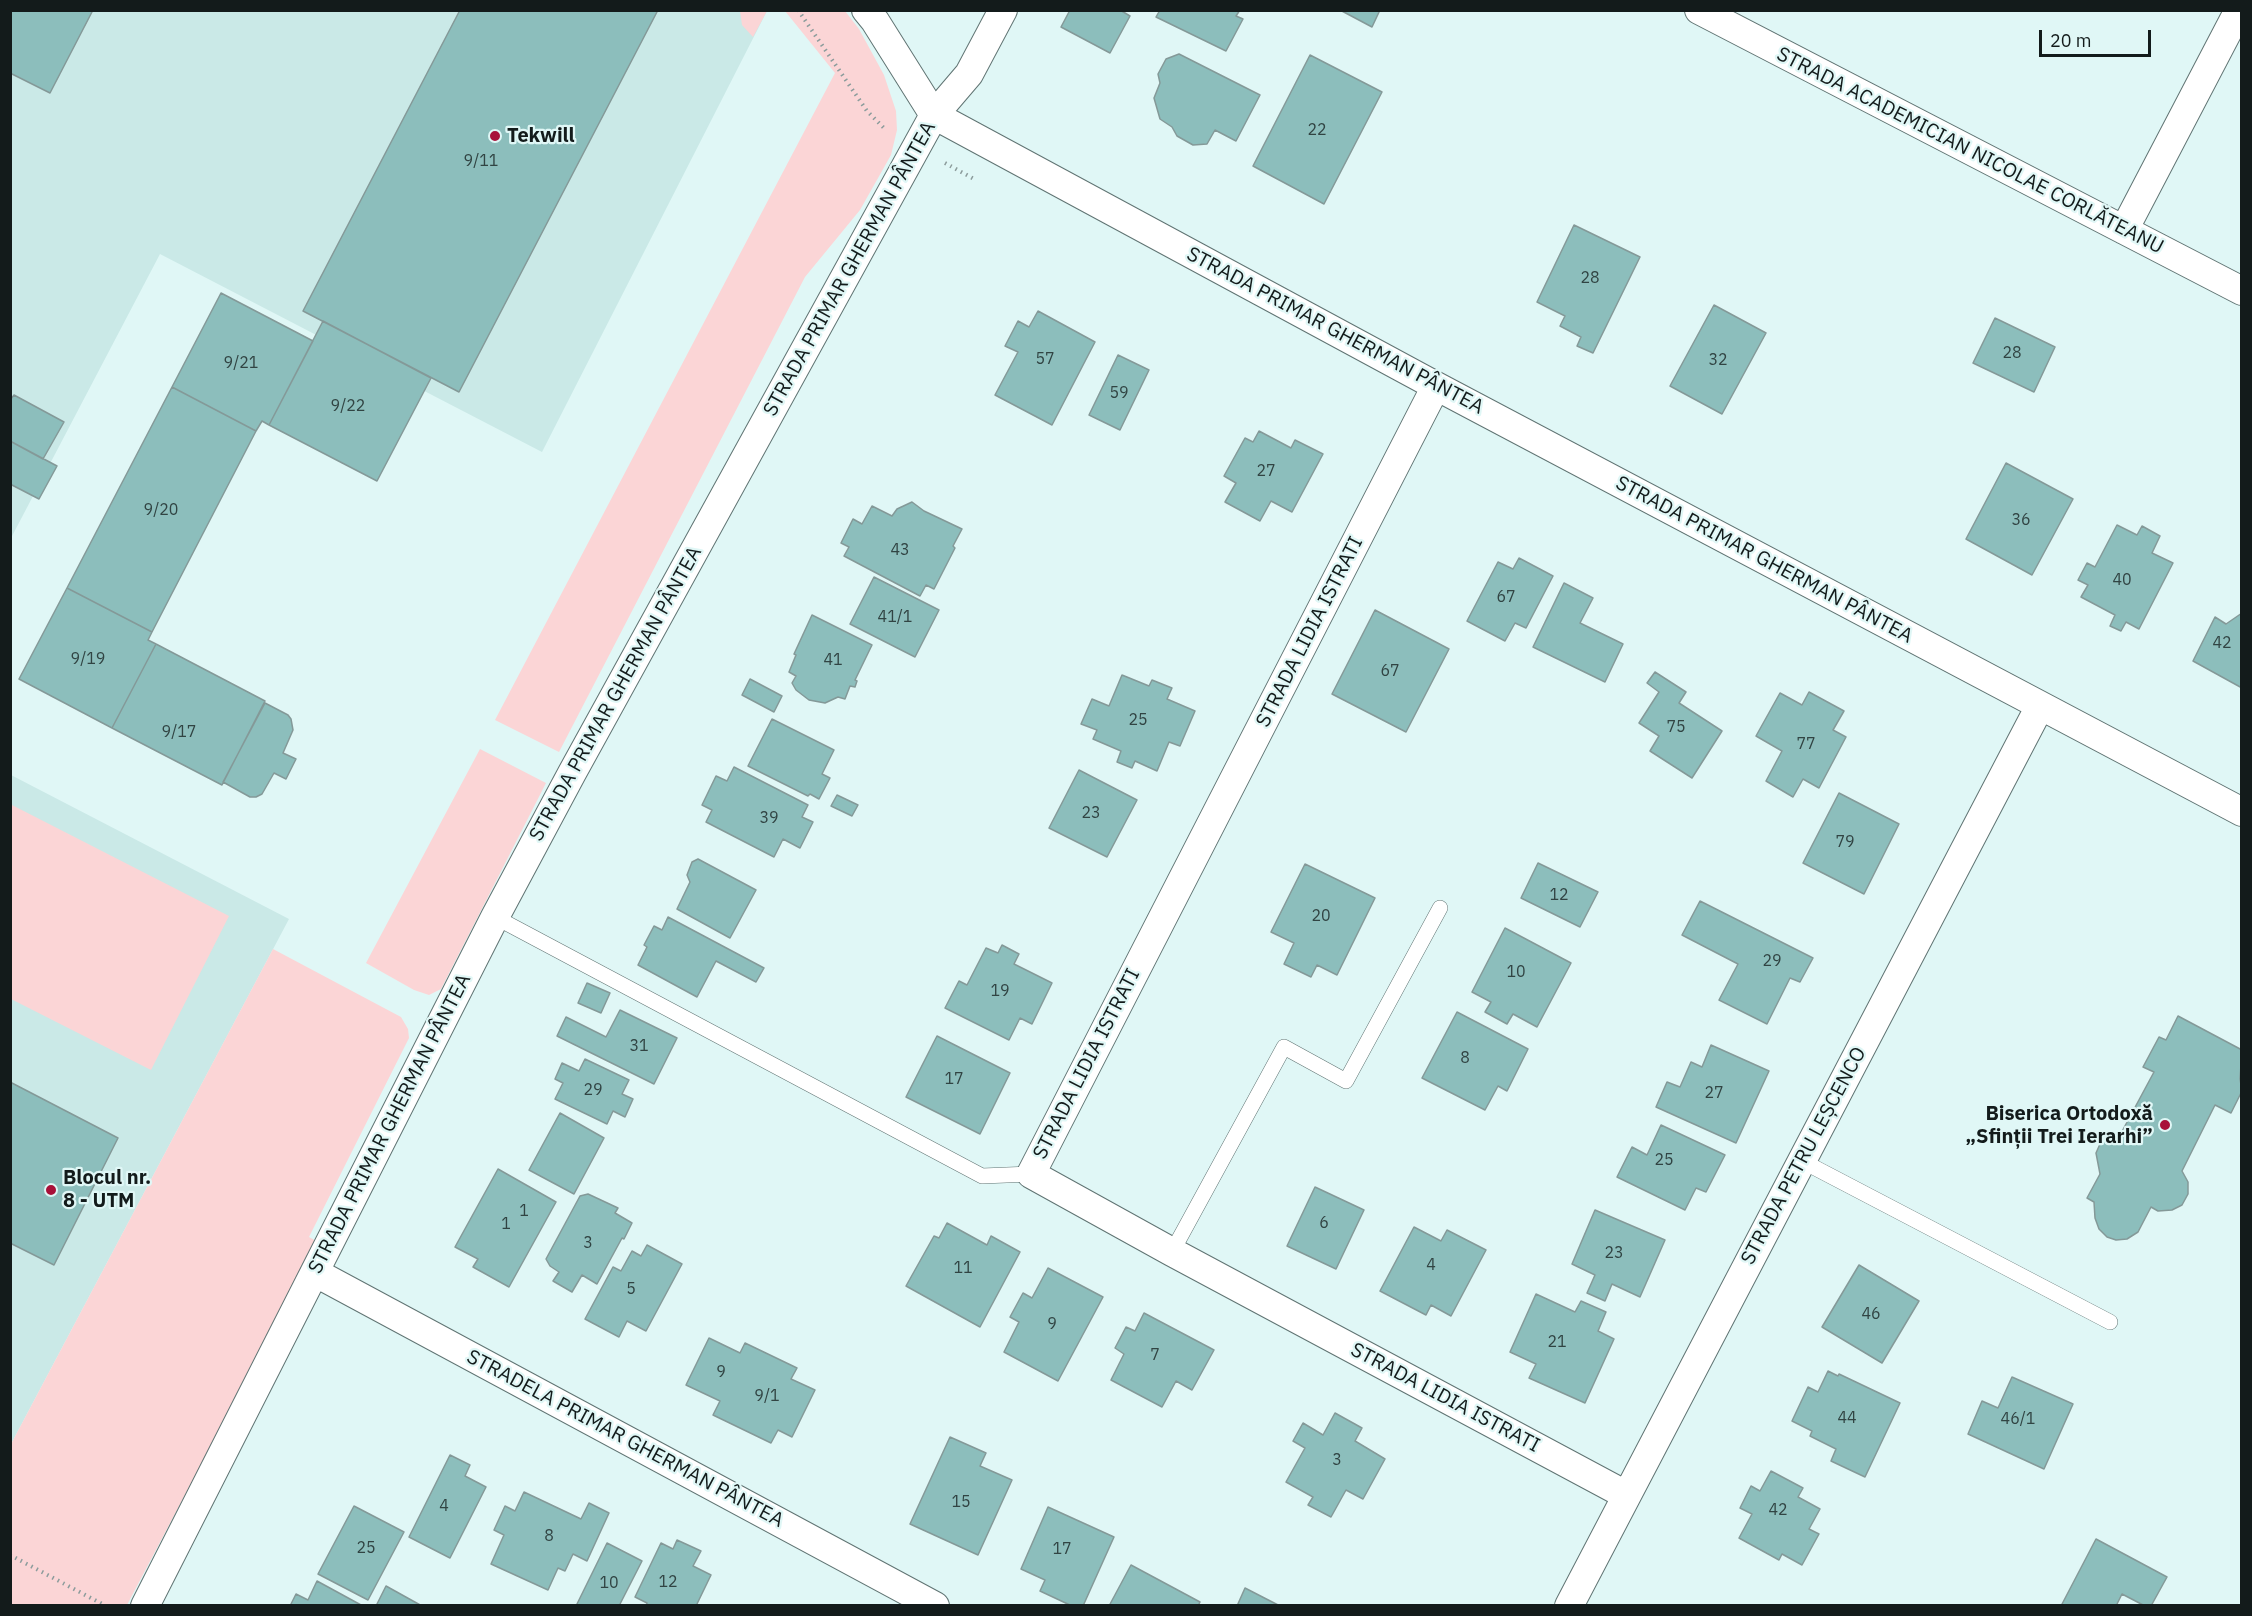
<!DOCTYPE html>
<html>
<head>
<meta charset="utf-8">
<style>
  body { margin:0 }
  #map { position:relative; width:2252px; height:1616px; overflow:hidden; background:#e0f7f6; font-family:"IBM Plex Sans",sans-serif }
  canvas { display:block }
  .frame { position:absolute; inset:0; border:12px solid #131b1b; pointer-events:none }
  .scale { position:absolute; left:2039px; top:30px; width:112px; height:27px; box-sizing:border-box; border:3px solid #131b1b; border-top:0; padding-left:8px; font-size:18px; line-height:21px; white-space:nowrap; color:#131b1b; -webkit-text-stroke:4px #e0f7f6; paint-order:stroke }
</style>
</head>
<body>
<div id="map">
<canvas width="2252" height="1616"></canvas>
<div class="frame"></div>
<div class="scale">20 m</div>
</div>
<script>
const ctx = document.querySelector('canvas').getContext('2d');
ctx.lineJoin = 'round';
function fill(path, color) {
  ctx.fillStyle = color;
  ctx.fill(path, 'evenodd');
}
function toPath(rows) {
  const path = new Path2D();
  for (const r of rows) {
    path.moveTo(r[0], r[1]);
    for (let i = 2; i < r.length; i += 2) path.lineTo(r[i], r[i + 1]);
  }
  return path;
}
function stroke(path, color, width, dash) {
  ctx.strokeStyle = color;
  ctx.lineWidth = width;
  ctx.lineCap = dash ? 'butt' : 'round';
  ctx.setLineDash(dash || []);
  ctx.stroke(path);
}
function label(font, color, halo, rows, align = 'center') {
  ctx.font = font + ' "IBM Plex Sans",sans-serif';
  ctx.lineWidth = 4.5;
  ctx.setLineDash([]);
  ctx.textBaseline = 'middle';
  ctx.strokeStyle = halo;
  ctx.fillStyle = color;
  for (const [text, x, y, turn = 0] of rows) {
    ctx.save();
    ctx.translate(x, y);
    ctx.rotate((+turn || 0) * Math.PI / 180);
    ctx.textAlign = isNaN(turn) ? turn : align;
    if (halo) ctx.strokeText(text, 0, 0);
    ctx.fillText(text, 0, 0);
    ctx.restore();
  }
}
fill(toPath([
  [11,11,767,11,542,452,160,254,11,538],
  [11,775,289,919,11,1444]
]), '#cae9e7');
fill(toPath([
  [740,11,767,11,753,37,742,25],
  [785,11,845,11,859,29,884,75,896,111,897,130,891,155,860,210,805,277,559,752,495,720,835,73],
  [480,749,546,783,441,989,429,995,414,990,366,963],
  [10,804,229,916,151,1070,11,999],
  [273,949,401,1017,408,1029,409,1038,309,1237,318,1242,127,1605,11,1606,11,1444]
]), '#fbd5d6');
const building = toPath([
  [10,10,93,10,50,93,10,73,10,10],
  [460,10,658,10,459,392,303,311,460,10],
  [1070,10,1120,10,1130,16,1110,53,1061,27,1070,10],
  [1160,10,1240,10,1236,16,1243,19,1226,51,1156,17,1160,10],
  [1340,10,1380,10,1372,27,1340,10],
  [1179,54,1260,95,1236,141,1215,130,1207,144,1193,145,1177,136,1172,127,1160,119,1154,98,1160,83,1158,74,1166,59,1179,54],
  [1310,55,1382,92,1324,204,1253,166,1310,55],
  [1574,225,1640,257,1593,353,1577,346,1581,337,1560,326,1565,316,1537,302,1574,225],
  [221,293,313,341,269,425,262,421,256,431,172,387,221,293],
  [1714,305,1766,333,1722,414,1670,386,1714,305],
  [1038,311,1095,342,1052,425,995,395,1018,352,1005,346,1018,321,1029,327,1038,311],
  [1995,318,2055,347,2034,392,1973,363,1995,318],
  [323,321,431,378,377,481,269,425,323,321],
  [1118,355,1149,370,1120,430,1089,415,1118,355],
  [172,387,256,431,152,632,67,588,172,387],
  [14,395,64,422,43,459,10,441,10,400,14,395],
  [1259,431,1291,448,1295,440,1323,454,1292,512,1271,501,1260,521,1225,502,1236,483,1224,476,1245,438,1253,442,1259,431],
  [10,441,57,466,39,499,10,484,10,441],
  [2006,463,2073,499,2032,575,1966,539,2006,463],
  [912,502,924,511,962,529,953,546,955,548,934,589,926,585,920,596,844,556,849,547,841,543,853,519,862,524,872,506,892,516,897,509,912,502],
  [2117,525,2137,535,2142,526,2160,536,2152,553,2173,563,2139,629,2126,622,2121,631,2110,626,2115,615,2081,597,2088,585,2078,580,2087,563,2095,567,2117,525],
  [1519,558,1553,576,1526,628,1515,623,1505,641,1467,621,1498,562,1513,569,1519,558],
  [874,577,939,610,915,657,850,624,874,577],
  [1564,583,1593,598,1580,623,1623,644,1605,682,1533,647,1564,583],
  [67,588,152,632,148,640,156,644,112,728,19,679,67,588],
  [1375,610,1449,649,1406,732,1332,694,1375,610],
  [2242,613,2242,688,2193,661,2215,617,2226,624,2242,613],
  [812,615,872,645,855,680,857,681,855,687,850,686,845,699,838,697,825,703,809,700,796,690,792,683,796,676,789,672,796,655,794,654,812,615],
  [156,644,265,701,222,785,112,728,156,644],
  [1655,672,1686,692,1679,703,1722,731,1692,778,1650,751,1659,736,1639,723,1659,692,1647,683,1655,672],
  [1122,675,1149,686,1152,680,1172,688,1167,699,1195,711,1180,746,1169,742,1157,771,1135,761,1132,768,1117,762,1121,751,1093,739,1097,730,1081,724,1092,699,1109,706,1122,675],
  [750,679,782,696,774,712,742,695,750,679],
  [1809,692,1844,711,1833,730,1846,737,1819,788,1803,779,1793,797,1766,781,1782,751,1756,736,1780,693,1802,705,1809,692],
  [265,703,288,715,291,719,293,730,283,753,296,759,286,779,274,773,262,794,256,797,250,797,223,782,265,703],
  [772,719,834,750,822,774,830,778,819,799,810,794,808,796,748,766,772,719],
  [734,767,808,805,802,817,813,822,800,848,783,839,774,857,706,822,712,810,702,805,716,776,727,781,734,767],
  [1079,770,1137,800,1107,857,1049,828,1079,770],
  [1839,793,1899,824,1864,894,1803,863,1839,793],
  [837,795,858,805,852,816,831,806,837,795],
  [698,859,756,890,730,938,677,909,690,882,687,875,692,862,698,859],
  [1538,863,1598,892,1580,927,1521,898,1538,863],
  [1305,864,1375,898,1337,975,1317,965,1311,977,1284,964,1294,943,1271,932,1305,864],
  [1700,901,1813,958,1800,982,1790,978,1767,1024,1719,1000,1738,964,1682,935,1700,901],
  [668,917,764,968,756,982,716,961,697,997,638,965,647,947,644,945,654,926,662,930,668,917],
  [1505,928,1571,963,1537,1027,1513,1014,1507,1024,1485,1012,1491,1002,1472,992,1505,928],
  [1002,945,1019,954,1014,964,1052,983,1032,1024,1020,1018,1009,1040,945,1008,959,981,967,985,986,948,998,953,1002,945],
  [587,983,610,993,601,1013,578,1003,587,983],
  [620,1010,677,1038,654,1084,557,1036,566,1017,606,1037,620,1010],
  [1457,1012,1528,1049,1507,1091,1498,1086,1485,1110,1422,1078,1457,1012],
  [2178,1016,2242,1050,2240,1079,2242,1091,2231,1113,2215,1105,2182,1171,2188,1182,2188,1194,2182,1205,2172,1210,2158,1211,2151,1207,2138,1232,2127,1239,2116,1240,2107,1237,2099,1229,2095,1218,2094,1202,2087,1198,2100,1174,2096,1153,2100,1144,2110,1137,2119,1137,2154,1072,2143,1067,2159,1037,2166,1040,2178,1016],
  [937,1036,1010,1073,980,1134,906,1097,937,1036],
  [1711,1045,1769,1071,1736,1143,1656,1107,1667,1082,1680,1087,1691,1062,1702,1067,1711,1045],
  [585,1059,629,1080,622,1094,633,1099,625,1117,613,1111,607,1124,555,1099,563,1083,555,1079,562,1063,579,1071,585,1059],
  [10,1082,118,1138,54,1265,10,1243,10,1082],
  [560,1113,604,1138,574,1194,529,1170,560,1113],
  [1661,1125,1725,1155,1706,1192,1696,1188,1685,1210,1617,1177,1632,1147,1647,1155,1661,1125],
  [498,1169,556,1202,509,1287,473,1267,478,1259,455,1247,498,1169],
  [1315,1187,1364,1210,1336,1269,1287,1246,1315,1187],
  [588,1194,618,1208,615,1213,632,1223,624,1239,622,1238,597,1284,582,1275,572,1292,553,1281,559,1272,550,1266,546,1259,580,1196,588,1194],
  [1595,1210,1665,1240,1640,1297,1612,1284,1605,1301,1587,1293,1595,1275,1572,1264,1595,1210],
  [947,1223,987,1245,991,1236,1020,1252,980,1327,906,1286,934,1236,939,1238,947,1223],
  [1414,1227,1441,1241,1447,1230,1486,1250,1451,1316,1431,1305,1426,1315,1380,1291,1414,1227],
  [647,1245,682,1264,646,1331,627,1321,619,1337,585,1319,613,1267,621,1271,632,1251,641,1256,647,1245],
  [1859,1265,1919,1301,1882,1363,1822,1327,1859,1265],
  [1048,1268,1103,1297,1058,1381,1004,1352,1019,1322,1010,1317,1023,1293,1032,1298,1048,1268],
  [1536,1294,1575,1312,1581,1301,1606,1312,1598,1331,1614,1339,1585,1403,1529,1378,1536,1364,1510,1352,1536,1294],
  [1144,1313,1214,1350,1192,1390,1176,1381,1162,1407,1111,1380,1124,1354,1115,1348,1126,1327,1135,1331,1144,1313],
  [709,1338,740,1353,745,1343,797,1368,791,1379,815,1390,792,1437,778,1430,771,1443,713,1415,720,1401,686,1385,709,1338],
  [1828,1371,1838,1376,1839,1374,1900,1403,1865,1477,1831,1461,1836,1449,1810,1436,1812,1431,1792,1421,1808,1387,1818,1392,1828,1371],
  [2012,1377,2073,1404,2044,1469,1968,1434,1982,1401,1998,1408,2012,1377],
  [1335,1413,1362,1428,1355,1441,1385,1459,1363,1499,1346,1490,1331,1517,1308,1505,1313,1497,1286,1482,1305,1448,1293,1441,1303,1423,1323,1435,1335,1413],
  [950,1437,986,1453,980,1466,1012,1480,978,1555,910,1524,950,1437],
  [450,1455,470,1465,465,1476,486,1487,450,1558,409,1537,450,1455],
  [1771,1471,1803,1488,1798,1497,1820,1509,1809,1529,1819,1534,1802,1565,1782,1554,1779,1560,1739,1538,1752,1514,1740,1508,1751,1486,1760,1491,1771,1471],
  [524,1492,581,1519,589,1503,609,1513,587,1561,573,1554,565,1571,558,1568,548,1590,491,1564,504,1535,494,1530,505,1506,515,1511,524,1492],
  [354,1506,404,1532,368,1600,318,1574,354,1506],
  [1048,1507,1114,1537,1083,1606,1072,1606,1040,1591,1045,1580,1021,1569,1048,1507],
  [2096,1539,2167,1577,2151,1606,2145,1606,2122,1594,2116,1606,2061,1606,2096,1539],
  [677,1540,701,1551,693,1566,711,1575,696,1606,646,1606,647,1603,635,1597,661,1543,673,1549,677,1540],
  [607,1543,642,1561,619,1606,576,1606,607,1543],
  [1131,1565,1200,1602,1198,1606,1109,1606,1131,1565],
  [317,1581,361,1605,361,1606,290,1606,296,1594,308,1600,317,1581],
  [386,1586,422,1606,376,1606,386,1586],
  [1245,1588,1280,1606,1237,1606,1245,1588]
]);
fill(building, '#8cbebc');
stroke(building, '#849998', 1.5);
const service = toPath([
  [495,917,982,1176,1031,1174],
  [1802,1161,2110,1322],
  [1172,1252,1284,1047,1346,1081,1440,908]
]);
const minor = toPath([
  [866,10,875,21,934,115,1436,386,2242,812],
  [1699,10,2242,291],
  [2124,230,2239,10],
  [1436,386,1031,1174,1172,1252,1626,1495],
  [316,1273,935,1606],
  [145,1606,495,917,572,773,934,115,969,74,1003,10],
  [1569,1606,2040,706]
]);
stroke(service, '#607473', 16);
stroke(minor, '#607473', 30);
stroke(toPath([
  [798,10,867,111,886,130],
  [945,163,974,179],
  [10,1555,106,1606]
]), '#8c9c9c', 4, [1.5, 4.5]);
stroke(service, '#fff', 15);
stroke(minor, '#fff', 28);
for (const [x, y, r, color] of [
  [495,136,6,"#a81039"],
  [2165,1125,6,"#a81039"],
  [51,1190,6,"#a81039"]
]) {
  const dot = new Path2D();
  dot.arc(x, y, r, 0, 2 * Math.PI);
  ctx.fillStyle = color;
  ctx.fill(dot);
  stroke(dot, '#e0f7f6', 2);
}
label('16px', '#314443', null, [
  ["22",1317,130],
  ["9/11",481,161],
  ["28",1590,278],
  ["28",2012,353],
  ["57",1045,359],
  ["32",1718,360],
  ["9/21",241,363],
  ["59",1119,393],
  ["9/22",348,406],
  ["27",1266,471],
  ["9/20",161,510],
  ["36",2021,520],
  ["43",900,550],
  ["40",2122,580],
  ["67",1506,597],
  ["41/1",895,617],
  ["42",2222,643],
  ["9/19",88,659],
  ["41",833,660],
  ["67",1390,671],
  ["25",1138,720],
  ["75",1676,727],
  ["9/17",179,732],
  ["77",1806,744],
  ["23",1091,813],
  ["39",769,818],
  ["79",1845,842],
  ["12",1559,895],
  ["20",1321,916],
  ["29",1772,961],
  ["10",1516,972],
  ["19",1000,991],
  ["31",639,1046],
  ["8",1465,1058],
  ["17",954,1079],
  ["29",593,1090],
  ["27",1714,1093],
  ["25",1664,1160],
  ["1",524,1211],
  ["6",1324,1223],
  ["1",506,1224],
  ["3",588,1243],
  ["23",1614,1253],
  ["4",1431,1265],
  ["11",963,1268],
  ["5",631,1289],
  ["46",1871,1314],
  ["9",1052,1324],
  ["21",1557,1342],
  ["7",1155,1355],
  ["9",721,1372],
  ["9/1",767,1396],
  ["44",1847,1418],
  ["46/1",2018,1419],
  ["3",1337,1460],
  ["15",961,1502],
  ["4",444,1506],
  ["42",1778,1510],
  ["8",549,1536],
  ["25",366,1548],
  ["17",1062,1549],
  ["12",668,1582],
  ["10",609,1583]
]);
label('bold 20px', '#131b1b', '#e0f7f6', [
  ["Tekwill",507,136],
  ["Biserica Ortodoxă",2153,1114,"right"],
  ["„Sfinții Trei Ierarhi”",2153,1137,"right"],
  ["Blocul nr.",63,1178],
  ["8 - UTM",63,1201]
], 'left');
label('20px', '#131b1b', '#e0f7f6', [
  ["STRADA ACADEMICIAN NICOLAE CORLĂTEANU",1970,151,27],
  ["STRADA PRIMAR GHERMAN PÂNTEA",850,269,-61],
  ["STRADA PRIMAR GHERMAN PÂNTEA",1335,331,28],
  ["STRADA PRIMAR GHERMAN PÂNTEA",1764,560,28],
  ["STRADA LIDIA ISTRATI",1310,632,-63],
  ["STRADA PRIMAR GHERMAN PÂNTEA",616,694,-61],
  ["STRADA LIDIA ISTRATI",1087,1064,-63],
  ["STRADA PRIMAR GHERMAN PÂNTEA",390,1124,-63],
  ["STRADA PETRU LEȘCENCO",1804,1156,-62],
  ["STRADA LIDIA ISTRATI",1445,1398,28],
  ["STRADELA PRIMAR GHERMAN PÂNTEA",625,1439,28]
]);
</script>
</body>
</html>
